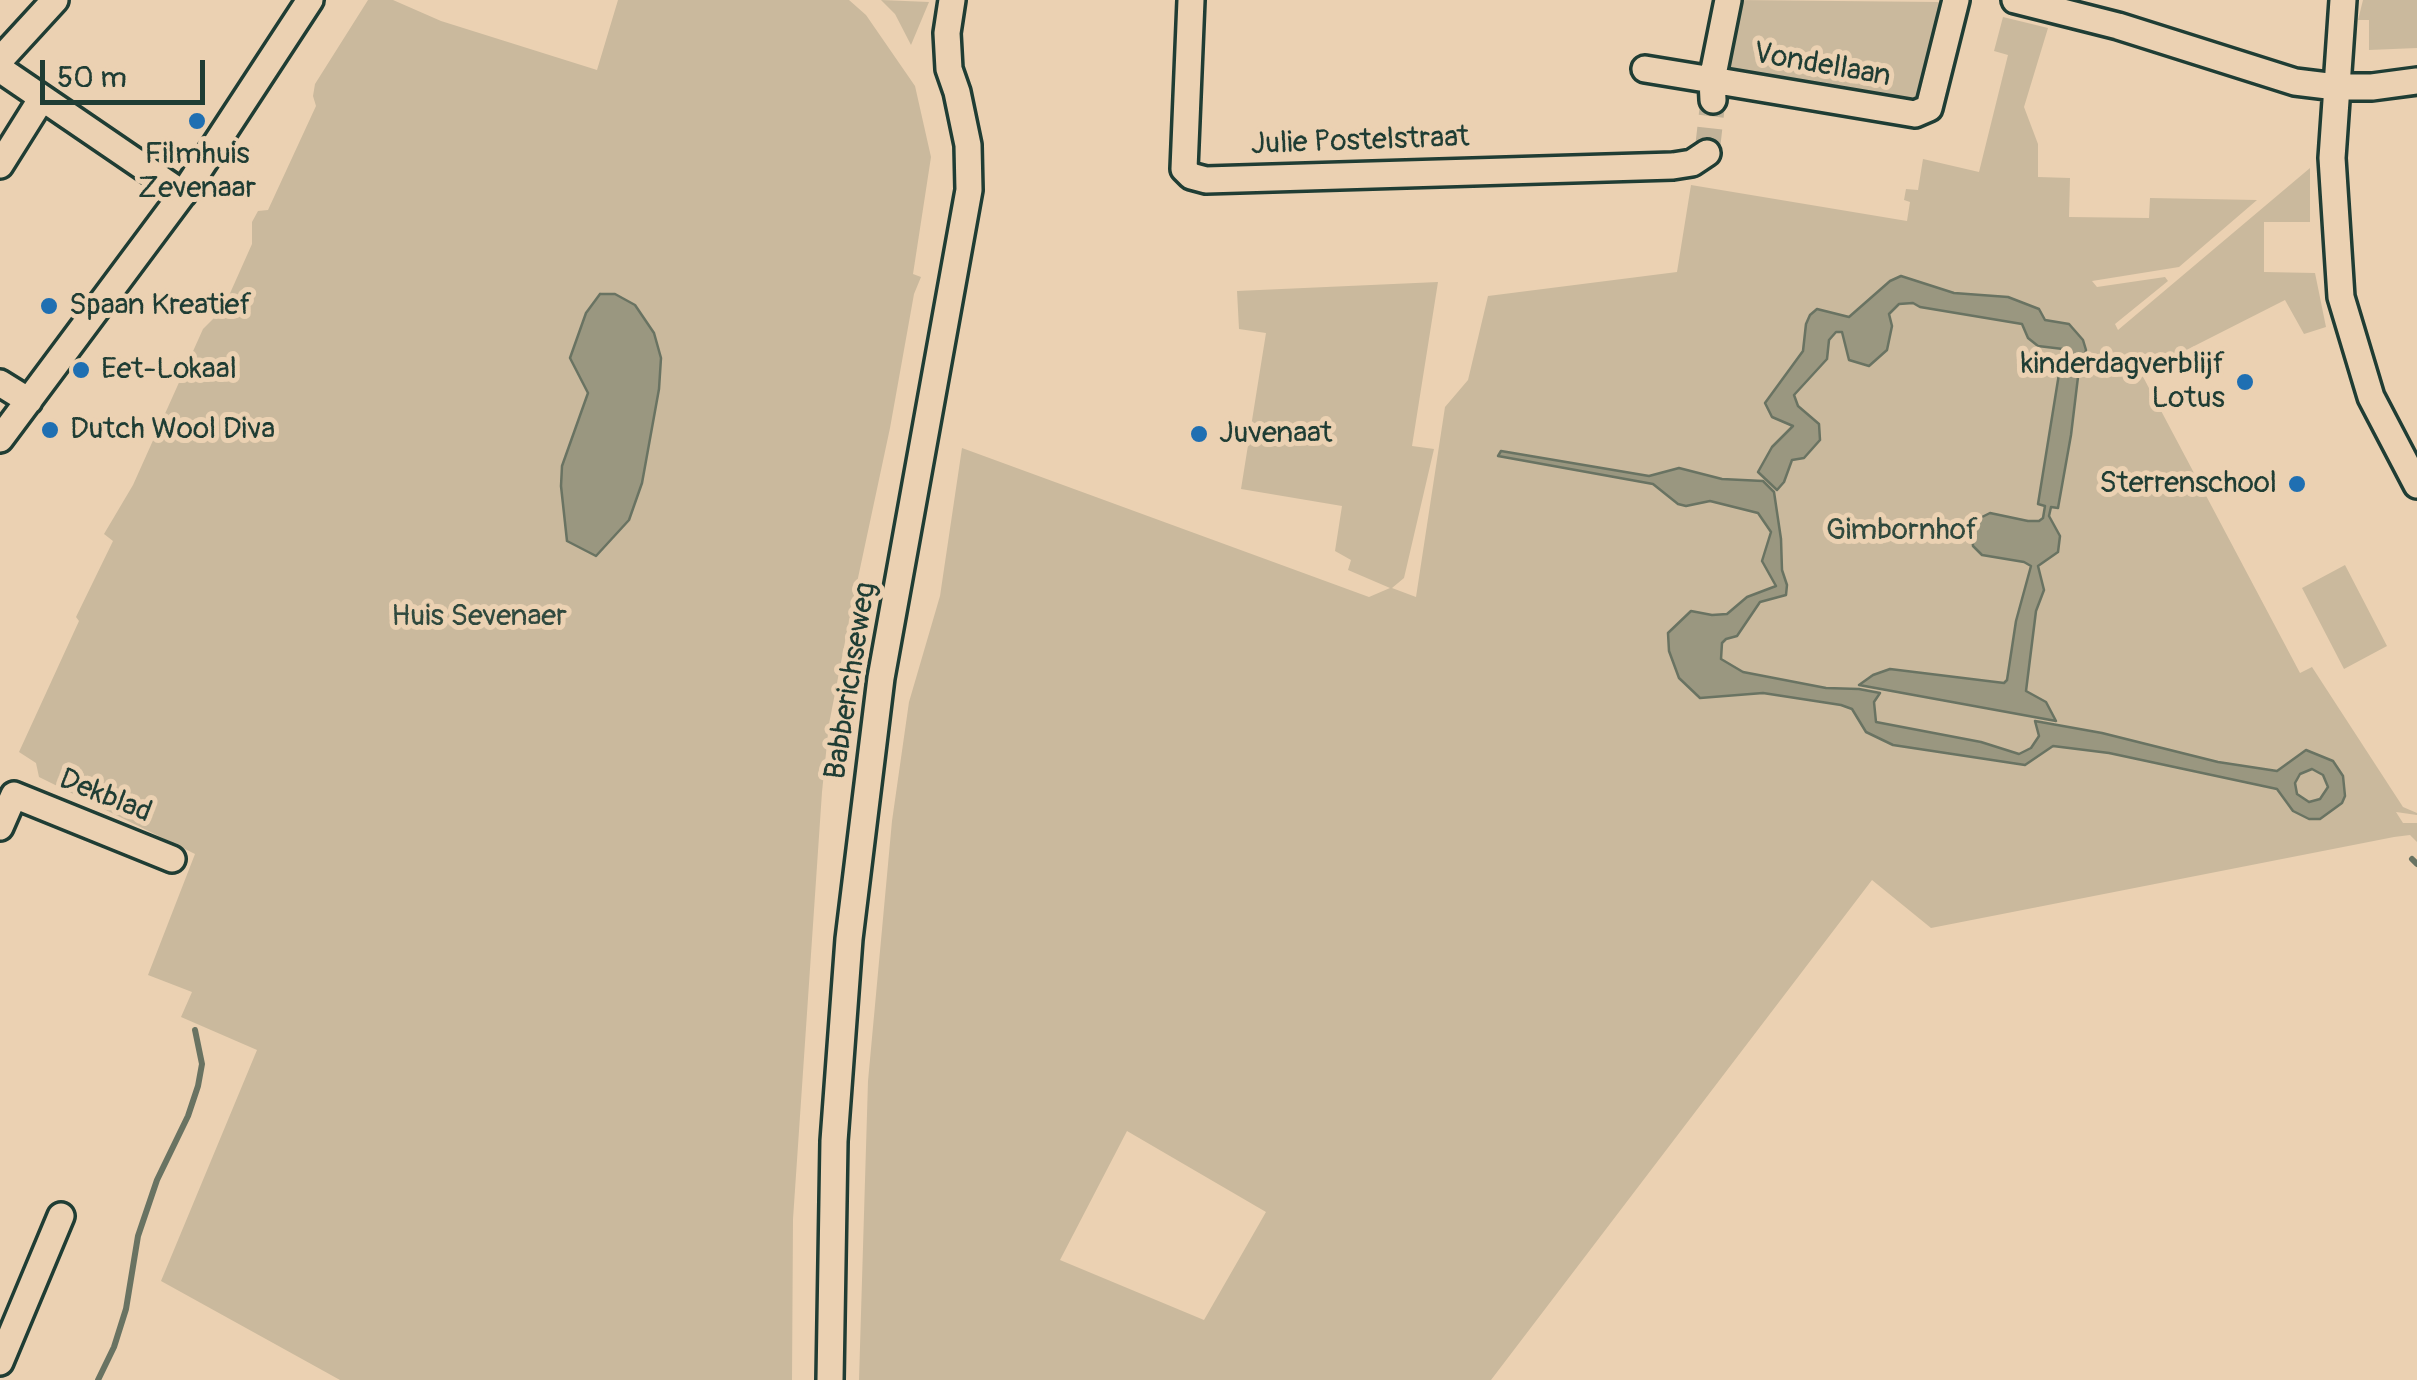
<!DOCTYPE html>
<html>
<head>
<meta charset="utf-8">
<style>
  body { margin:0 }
  #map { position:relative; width:2417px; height:1380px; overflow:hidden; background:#ebd1b2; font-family:Pangolin,sans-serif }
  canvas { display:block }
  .scale { position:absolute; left:40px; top:60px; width:165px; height:45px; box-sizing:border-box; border:5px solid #1f3d34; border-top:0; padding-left:12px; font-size:30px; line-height:35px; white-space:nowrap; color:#1f3d34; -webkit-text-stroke:8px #ebd1b2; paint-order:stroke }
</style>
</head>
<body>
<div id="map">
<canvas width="2417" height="1380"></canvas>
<div class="scale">50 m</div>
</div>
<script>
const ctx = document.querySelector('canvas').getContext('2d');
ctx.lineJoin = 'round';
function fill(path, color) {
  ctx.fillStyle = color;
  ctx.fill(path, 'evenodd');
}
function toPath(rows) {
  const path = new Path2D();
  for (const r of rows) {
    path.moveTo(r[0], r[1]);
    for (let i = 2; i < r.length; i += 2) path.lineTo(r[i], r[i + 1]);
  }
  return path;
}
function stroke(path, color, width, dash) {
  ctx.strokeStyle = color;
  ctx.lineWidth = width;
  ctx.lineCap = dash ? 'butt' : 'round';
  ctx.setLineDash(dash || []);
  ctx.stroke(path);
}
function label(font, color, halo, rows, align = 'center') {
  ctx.font = font + ' Pangolin,sans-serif';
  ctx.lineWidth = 10;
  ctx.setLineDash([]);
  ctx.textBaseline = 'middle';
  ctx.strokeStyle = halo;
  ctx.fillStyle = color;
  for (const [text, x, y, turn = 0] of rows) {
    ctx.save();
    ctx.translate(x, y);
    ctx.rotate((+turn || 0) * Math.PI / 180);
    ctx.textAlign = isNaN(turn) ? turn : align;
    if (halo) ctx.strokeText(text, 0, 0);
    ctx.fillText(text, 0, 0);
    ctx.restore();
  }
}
fill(toPath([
  [368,0,393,0,441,21,597,70,618,0,849,0,866,15,915,86,931,157,913,274,921,277,914,294,890,428,852,606,829,724,822,792,793,1219,792,1380,340,1380,161,1281,257,1050,181,1017,192,992,148,975,195,854,39,777,36,763,19,752,79,621,76,617,113,541,104,534,133,485,203,329,223,309,252,244,252,222,258,211,268,210,316,106,313,96,315,84],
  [881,0,929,2,911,45,895,14],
  [1736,0,1938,2,1946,8,1920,102,1726,71],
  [2363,0,2417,0,2417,48,2369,50,2369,20,2358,20],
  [2003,17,2048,28,2024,107,2038,144,2038,177,2070,178,2069,217,2149,218,2150,198,2257,200,2179,267,2092,281,2097,287,2165,277,2168,281,2115,324,2118,330,2310,168,2310,222,2264,222,2264,272,2315,273,2326,327,2304,334,2285,300,2141,373,2300,673,2312,667,2403,807,2417,813,2417,815,2396,812,2403,823,2417,823,2417,842,2410,835,2394,837,1931,928,1872,880,1491,1380,859,1380,868,1081,892,821,909,702,940,596,962,448,1369,597,1390,588,1348,570,1351,560,1335,551,1342,506,1241,489,1266,333,1239,329,1237,291,1438,282,1412,446,1434,449,1404,578,1392,588,1416,597,1445,407,1468,380,1488,296,1677,272,1691,185,1907,221,1910,202,1904,200,1906,189,1918,190,1923,159,1979,172,2008,55,1994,51],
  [1127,1131,1266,1212,1204,1320,1060,1260],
  [2345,565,2387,646,2344,669,2302,588]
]), '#cab99d');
const water = toPath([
  [1901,276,1954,293,2008,297,2039,309,2045,320,2069,324,2083,340,2086,350,2078,377,2071,435,2058,508,2051,507,2049,516,2060,536,2058,552,2038,566,2044,590,2036,611,2026,691,2046,702,2056,721,1859,685,1873,675,1890,669,2004,683,2007,680,2016,621,2031,566,2024,562,1982,555,1973,546,1972,531,1978,519,1990,513,2028,521,2039,521,2043,518,2045,506,2038,504,2063,349,2038,346,2028,338,2022,324,1920,307,1913,303,1899,304,1889,314,1892,326,1887,350,1869,366,1849,360,1842,332,1836,332,1829,340,1827,359,1794,395,1798,406,1819,424,1820,440,1804,458,1792,460,1784,482,1777,490,1758,472,1772,447,1793,426,1772,417,1765,403,1803,351,1806,324,1810,315,1817,309,1849,317,1890,281,1901,276],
  [600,294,615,294,635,305,654,333,661,358,659,389,642,483,629,520,596,556,567,541,561,486,562,466,588,393,570,358,586,313,600,294],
  [1501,451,1649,476,1679,468,1722,479,1763,481,1774,492,1781,539,1782,570,1787,585,1786,595,1760,602,1737,636,1726,639,1722,643,1721,659,1743,672,1826,688,1859,689,1880,693,1874,702,1876,722,1981,742,2019,754,2031,748,2039,736,2035,721,2102,733,2218,762,2277,771,2306,750,2333,761,2343,776,2345,796,2342,803,2320,819,2309,819,2293,811,2277,789,2109,753,2053,746,2025,765,1893,745,1866,732,1852,709,1841,705,1763,693,1700,698,1679,678,1669,651,1668,633,1691,611,1712,615,1727,614,1747,597,1776,586,1762,561,1771,532,1758,513,1710,501,1686,506,1678,504,1653,484,1498,456,1501,451],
  [2312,769,2323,775,2328,787,2320,799,2309,802,2297,794,2295,783,2300,774,2312,769]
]);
fill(water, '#9a9780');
stroke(water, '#697362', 2.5);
stroke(toPath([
  [2412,859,2417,864],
  [98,1380,114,1347,126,1309,138,1236,157,1180,188,1116,198,1086,202,1064,195,1030]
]), '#697362', 6);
stroke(toPath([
  [1707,153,1713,100]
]), '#c2b399', 25, [25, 12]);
const minor = toPath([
  [1191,0,1184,169,1191,176,1206,180,1673,166,1692,163,1707,153],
  [1728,0,1712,80,1915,114,1929,108,1956,0],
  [2015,0,2118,26,2295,82,2336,87,2372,87,2417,81],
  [2343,0,2332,158,2341,297,2371,397,2417,485],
  [0,60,55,0],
  [0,69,183,194],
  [1645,69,1712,80,1713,100],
  [0,165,42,98],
  [0,383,29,401],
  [0,439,187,188,310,0],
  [0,827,14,795,172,859],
  [0,1362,61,1216],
  [830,1380,834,1141,849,939,881,678,969,190,968,145,957,92,949,69,947,33,952,0]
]);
stroke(minor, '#1f3d34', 32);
stroke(minor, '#ebd1b2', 25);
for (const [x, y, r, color] of [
  [197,121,10,"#1f6fb2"],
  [49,306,10,"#1f6fb2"],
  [81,370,10,"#1f6fb2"],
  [2245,382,10,"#1f6fb2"],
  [50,430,10,"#1f6fb2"],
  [1199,434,10,"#1f6fb2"],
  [2297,484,10,"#1f6fb2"]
]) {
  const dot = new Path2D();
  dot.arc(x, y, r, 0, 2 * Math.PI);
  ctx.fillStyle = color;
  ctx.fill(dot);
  stroke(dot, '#ebd1b2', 4);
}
label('30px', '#1f3d34', '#ebd1b2', [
  ["Vondellaan",1822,66,10],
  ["Julie Postelstraat",1360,142,-2],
  ["Babberichseweg",852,681,-81],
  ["Dekblad",105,797,22]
]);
label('30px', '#1f3d34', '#ebd1b2', [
  ["Filmhuis",197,155,"center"],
  ["Zevenaar",197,189,"center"],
  ["Spaan Kreatief",69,306],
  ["kinderdagverblijf",2225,365,"right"],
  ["Lotus",2225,399,"right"],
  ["Eet-Lokaal",101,370],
  ["Dutch Wool Diva",70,430],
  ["Juvenaat",1219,434],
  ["Sterrenschool",2277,484,"right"]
], 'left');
label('30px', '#30493e', '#ebd1b2', [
  ["Gimbornhof",1902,531],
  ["Huis Sevenaer",479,617]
]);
</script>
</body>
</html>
